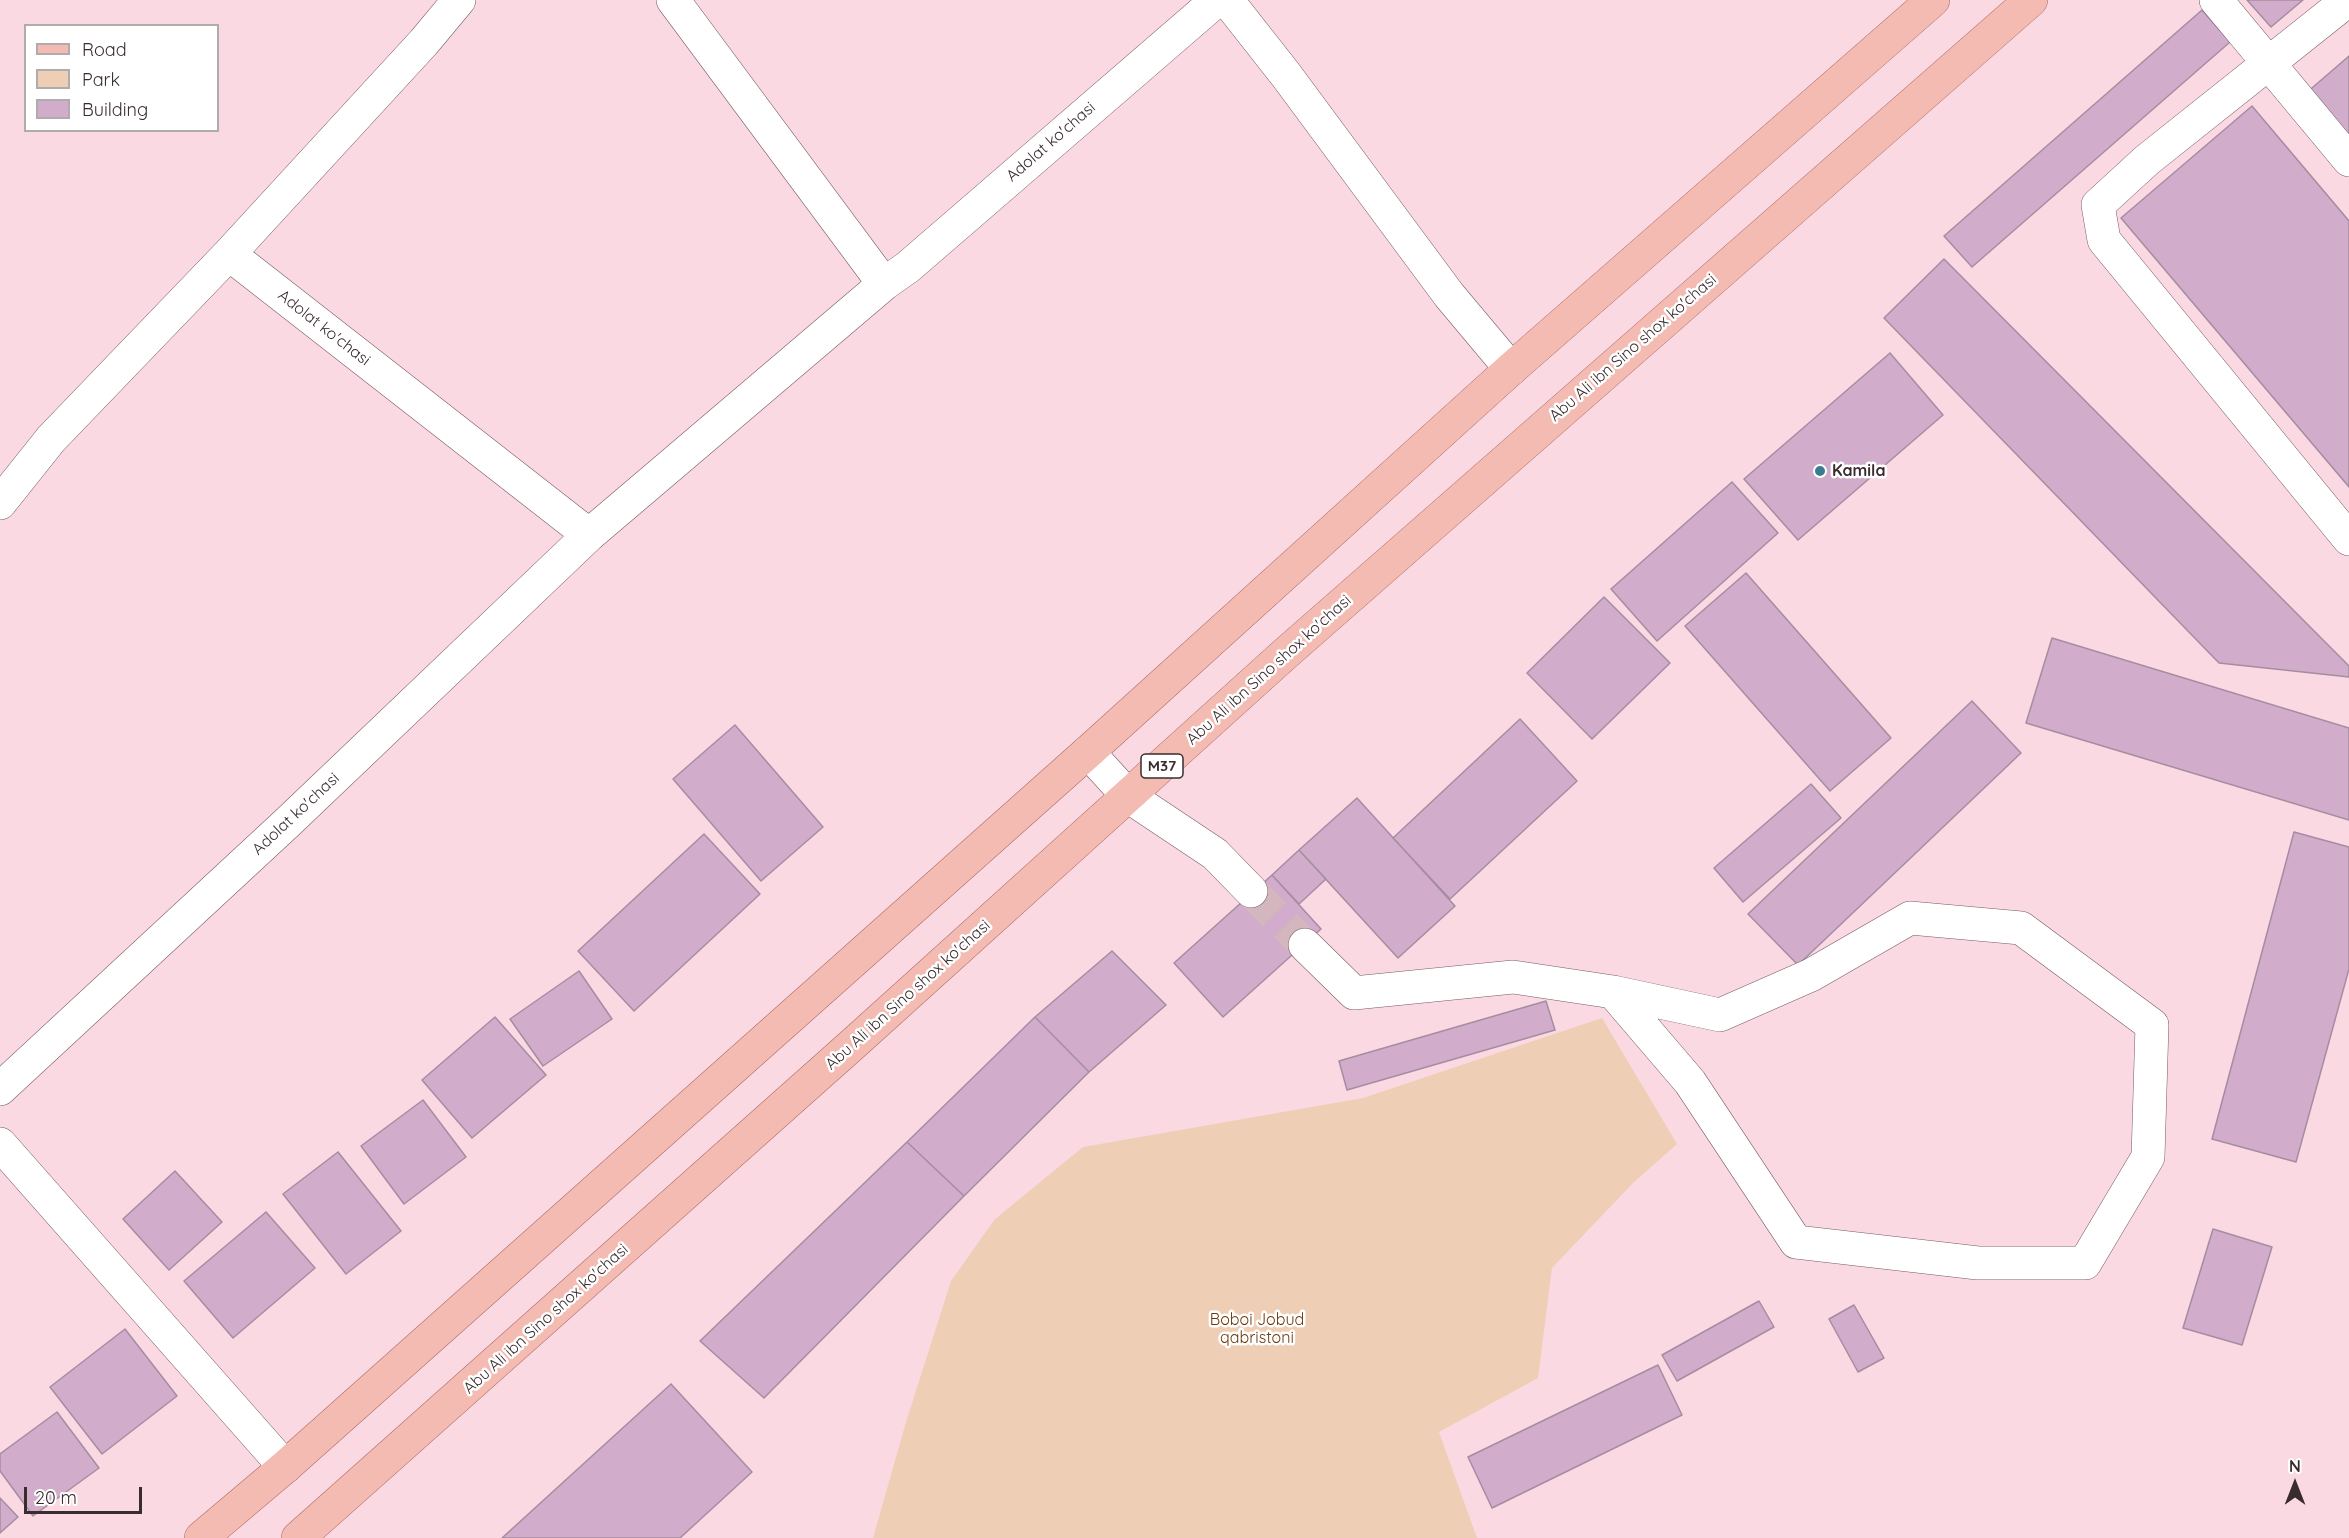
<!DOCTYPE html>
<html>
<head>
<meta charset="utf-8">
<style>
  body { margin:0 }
  #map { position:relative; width:2349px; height:1538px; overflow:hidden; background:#fbd9e2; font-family:Quicksand,sans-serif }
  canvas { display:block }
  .legend { position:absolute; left:24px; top:24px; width:195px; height:108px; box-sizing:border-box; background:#fff; border:2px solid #b0abac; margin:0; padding:8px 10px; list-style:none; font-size:18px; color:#392c2f }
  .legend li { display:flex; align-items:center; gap:12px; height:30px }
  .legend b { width:30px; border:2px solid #b0abac }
  .north { position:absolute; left:2265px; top:1454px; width:60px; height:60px; -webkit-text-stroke:4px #fff; paint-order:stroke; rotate:0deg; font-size:16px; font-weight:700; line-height:24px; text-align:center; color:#392c2f }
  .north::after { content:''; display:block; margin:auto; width:21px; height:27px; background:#392c2f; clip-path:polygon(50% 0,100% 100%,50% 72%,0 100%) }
  .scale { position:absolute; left:24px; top:1487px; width:118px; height:27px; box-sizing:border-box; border:3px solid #392c2f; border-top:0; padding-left:8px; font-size:18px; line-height:21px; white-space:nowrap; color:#392c2f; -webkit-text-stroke:4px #fff; paint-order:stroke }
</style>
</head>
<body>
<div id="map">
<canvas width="2349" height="1538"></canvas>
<ul class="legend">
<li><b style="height:8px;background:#f4bbb3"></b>Road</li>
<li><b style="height:16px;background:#efceb6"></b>Park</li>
<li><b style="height:16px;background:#d1accb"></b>Building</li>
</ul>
<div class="north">N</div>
<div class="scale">20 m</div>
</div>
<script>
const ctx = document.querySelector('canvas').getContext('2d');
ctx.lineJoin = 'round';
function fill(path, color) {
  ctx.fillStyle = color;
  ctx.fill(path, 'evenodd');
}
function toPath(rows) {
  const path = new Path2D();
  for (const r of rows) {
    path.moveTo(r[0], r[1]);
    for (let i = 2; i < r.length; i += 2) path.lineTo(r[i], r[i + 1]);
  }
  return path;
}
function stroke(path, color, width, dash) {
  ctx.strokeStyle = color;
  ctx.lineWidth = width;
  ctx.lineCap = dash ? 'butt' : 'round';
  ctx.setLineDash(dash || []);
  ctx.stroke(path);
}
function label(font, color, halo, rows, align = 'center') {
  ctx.font = font + ' Quicksand,sans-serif';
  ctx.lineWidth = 5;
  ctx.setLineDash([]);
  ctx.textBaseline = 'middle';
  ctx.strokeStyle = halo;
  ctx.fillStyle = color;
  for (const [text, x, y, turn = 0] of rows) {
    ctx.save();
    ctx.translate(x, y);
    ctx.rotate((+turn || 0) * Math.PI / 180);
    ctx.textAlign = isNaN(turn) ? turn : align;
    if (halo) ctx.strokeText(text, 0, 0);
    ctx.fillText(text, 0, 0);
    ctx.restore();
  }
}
fill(toPath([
  [1602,1018,1677,1144,1633,1183,1552,1268,1538,1378,1439,1432,1477,1538,873,1538,906,1422,951,1281,995,1219,1083,1147,1363,1098]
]), '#efceb6');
const building = toPath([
  [2247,0,2303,0,2271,27,2247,0],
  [2202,10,2230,42,1972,267,1944,236,2202,10],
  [2349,56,2349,144,2305,94,2349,56],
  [2252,106,2349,221,2349,487,2121,218,2252,106],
  [1944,259,2349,666,2349,677,2219,663,1884,318,1944,259],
  [1890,353,1943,415,1798,540,1744,479,1890,353],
  [1732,482,1778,533,1657,641,1611,589,1732,482],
  [1746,573,1891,738,1830,791,1685,626,1746,573],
  [1604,597,1670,663,1592,739,1527,673,1604,597],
  [2052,638,2349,728,2349,820,2026,723,2052,638],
  [1972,701,2021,753,1798,965,1748,914,1972,701],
  [1520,719,1577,781,1450,899,1393,838,1520,719],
  [735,725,823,827,761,881,673,779,735,725],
  [1811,784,1841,818,1743,902,1714,868,1811,784],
  [1357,798,1455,906,1398,958,1299,850,1357,798],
  [2294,832,2349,847,2349,969,2296,1162,2212,1139,2294,832],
  [704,834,760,894,634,1011,578,951,704,834],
  [1299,850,1326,879,1299,904,1272,875,1299,850],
  [1272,875,1321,929,1223,1017,1174,963,1272,875],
  [1112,951,1166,1005,1089,1072,1035,1017,1112,951],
  [579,971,612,1019,543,1066,510,1019,579,971],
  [1546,1001,1555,1030,1347,1090,1339,1061,1546,1001],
  [495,1017,546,1075,472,1138,422,1080,495,1017],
  [1035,1017,1089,1072,964,1196,907,1142,1035,1017],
  [423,1100,466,1157,404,1204,361,1146,423,1100],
  [907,1142,964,1196,764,1398,700,1341,907,1142],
  [338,1152,401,1231,346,1274,283,1194,338,1152],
  [175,1171,222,1222,169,1270,123,1219,175,1171],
  [266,1212,315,1268,233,1338,184,1281,266,1212],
  [2213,1229,2272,1247,2242,1345,2183,1328,2213,1229],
  [1759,1301,1774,1327,1677,1381,1662,1355,1759,1301],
  [1854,1305,1884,1358,1858,1372,1829,1319,1854,1305],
  [125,1329,177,1396,102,1454,50,1387,125,1329],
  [1658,1365,1682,1415,1492,1508,1468,1457,1658,1365],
  [671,1384,752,1472,680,1538,502,1538,671,1384],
  [57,1412,99,1468,33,1516,0,1471,0,1454,57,1412],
  [0,1498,18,1517,0,1533,0,1498]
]);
fill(building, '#d1accb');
stroke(building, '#a58da1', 1.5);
stroke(toPath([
  [1251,891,1305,945]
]), '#d4b6be', 33, [33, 16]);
const minor = toPath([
  [673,0,884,284],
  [1227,0,1286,75,1449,295,1511,369],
  [2216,0,2349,160],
  [2348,0,2147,160,2098,205,2104,240,2349,539],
  [229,254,589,535],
  [0,503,51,439,229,254,424,42,459,0],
  [1088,752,1128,796,1215,854,1251,891],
  [1305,945,1354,993,1513,977,1613,992,1720,1015,1811,975,1910,918,2021,928,2152,1025,2148,1157,2085,1263,1978,1263,1796,1242,1690,1082,1613,992],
  [0,1089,287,823,589,535,884,284,908,267,1217,0],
  [0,1144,285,1467]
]);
const major = toPath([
  [201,1538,285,1467,1088,752,1511,369,1933,0],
  [298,1538,853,1044,1286,653,2031,0]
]);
stroke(minor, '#775a62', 34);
stroke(major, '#ad6b64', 34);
stroke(minor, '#fff', 33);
stroke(major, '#f4bbb3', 33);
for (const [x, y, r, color] of [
  [1820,471,6,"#3a7b8d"]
]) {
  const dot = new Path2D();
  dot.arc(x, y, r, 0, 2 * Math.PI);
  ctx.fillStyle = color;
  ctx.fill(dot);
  stroke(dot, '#fff', 2);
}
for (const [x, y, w] of [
  [1162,766,42]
]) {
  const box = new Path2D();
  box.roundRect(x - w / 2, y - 12, w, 24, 4.5);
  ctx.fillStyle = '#fff';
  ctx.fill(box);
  stroke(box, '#392c2f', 1.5);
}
label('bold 15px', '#392c2f', null, [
  ["M37",1162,766]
]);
label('16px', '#392c2f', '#fff', [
  ["Adolat ko'chasi",1051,142,-41],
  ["Adolat ko'chasi",324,328,38],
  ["Abu Ali ibn Sino shox ko'chasi",1633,348,-41],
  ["Abu Ali ibn Sino shox ko'chasi",1269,670,-42],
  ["Adolat ko'chasi",296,814,-43],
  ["Abu Ali ibn Sino shox ko'chasi",908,995,-42],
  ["Abu Ali ibn Sino shox ko'chasi",546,1319,-42]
]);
label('bold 16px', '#392c2f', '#fff', [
  ["Kamila",1832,471]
], 'left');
label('16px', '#6a390d', '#fff', [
  ["Boboi Jobud",1257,1320],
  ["qabristoni",1257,1338]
]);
</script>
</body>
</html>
